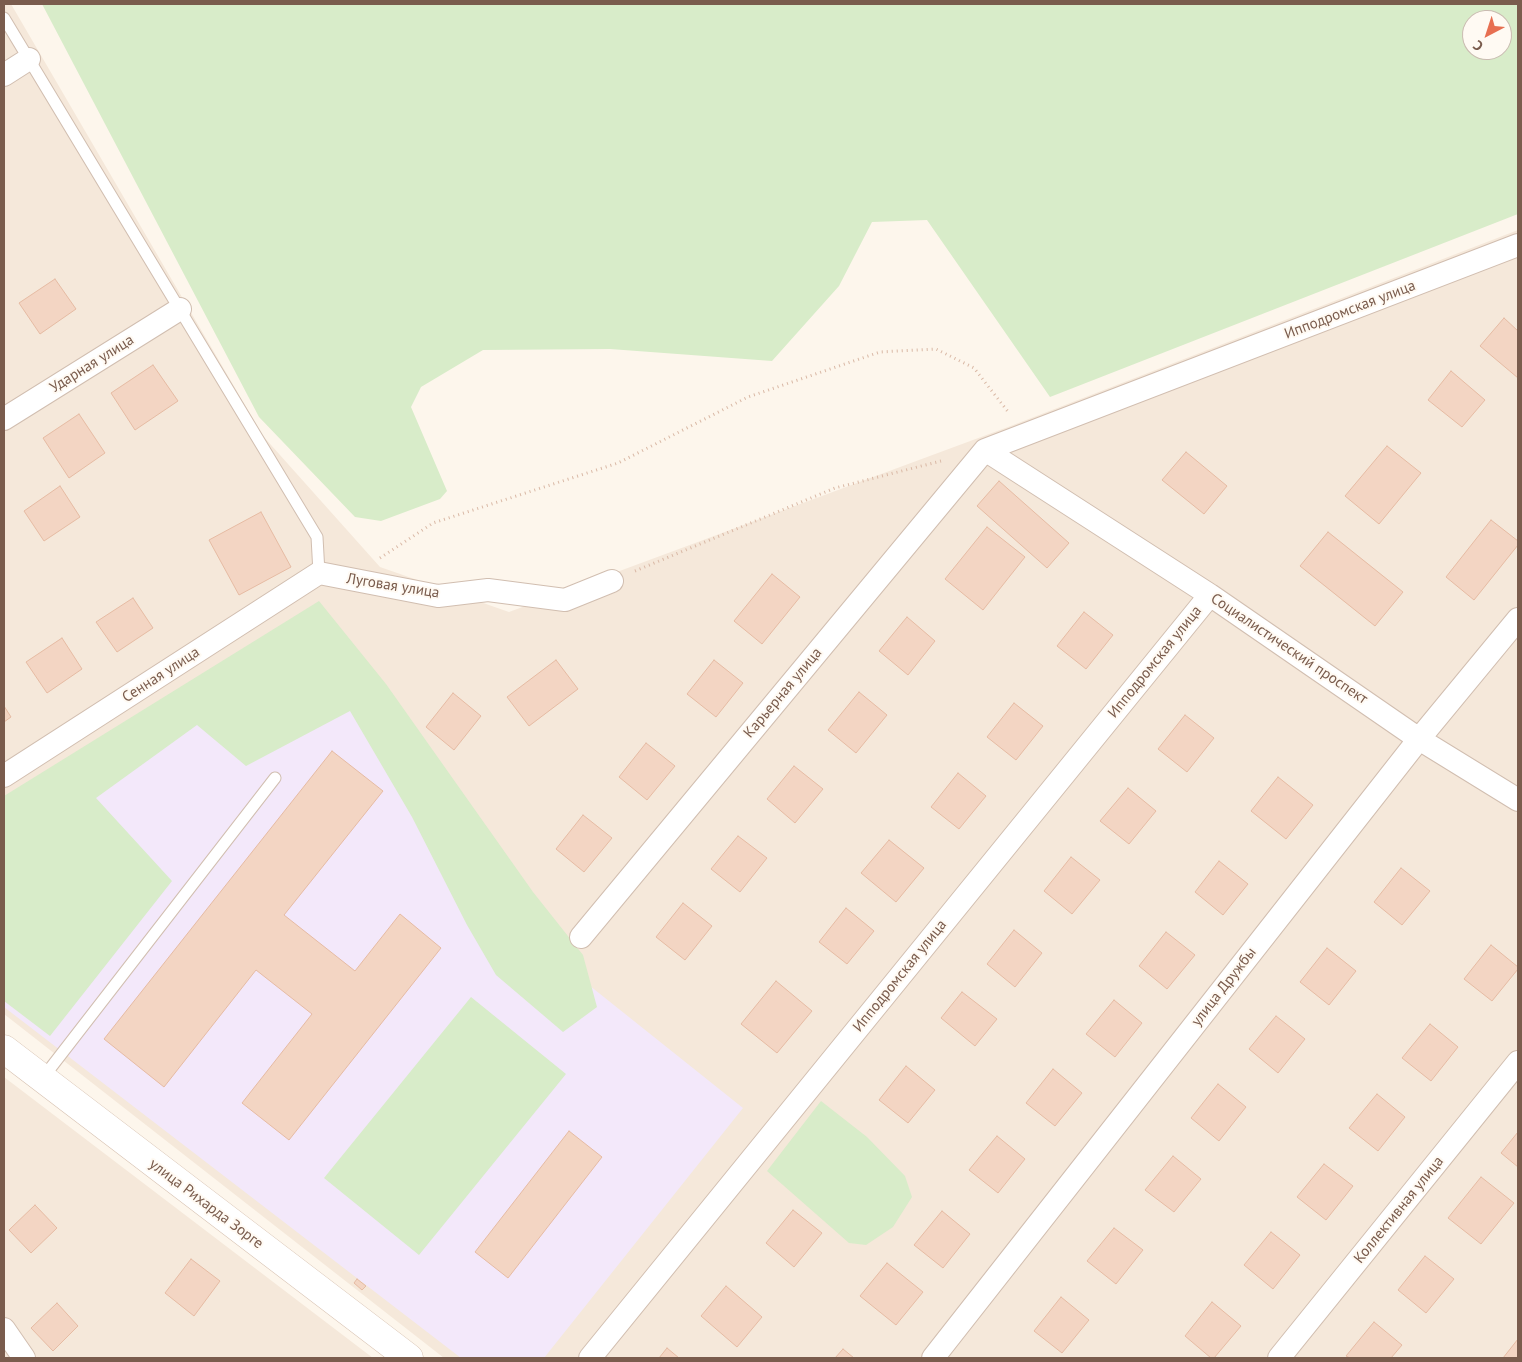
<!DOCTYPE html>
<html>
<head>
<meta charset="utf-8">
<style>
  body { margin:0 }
  #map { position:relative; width:1522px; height:1362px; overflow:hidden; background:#fdf6ec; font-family:"PT Sans",sans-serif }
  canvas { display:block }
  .frame { position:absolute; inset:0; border:5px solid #7a5c4d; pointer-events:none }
  .north { position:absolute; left:1462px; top:10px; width:50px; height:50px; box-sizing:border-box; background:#fffaf3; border:1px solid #cabbb1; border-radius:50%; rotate:220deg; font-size:14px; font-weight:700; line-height:20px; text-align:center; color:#7a5c4d }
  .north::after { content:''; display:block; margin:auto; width:18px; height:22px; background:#e76f51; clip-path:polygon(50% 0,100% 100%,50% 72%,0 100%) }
</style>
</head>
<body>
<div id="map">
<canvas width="1522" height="1362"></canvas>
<div class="frame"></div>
<div class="north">С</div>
</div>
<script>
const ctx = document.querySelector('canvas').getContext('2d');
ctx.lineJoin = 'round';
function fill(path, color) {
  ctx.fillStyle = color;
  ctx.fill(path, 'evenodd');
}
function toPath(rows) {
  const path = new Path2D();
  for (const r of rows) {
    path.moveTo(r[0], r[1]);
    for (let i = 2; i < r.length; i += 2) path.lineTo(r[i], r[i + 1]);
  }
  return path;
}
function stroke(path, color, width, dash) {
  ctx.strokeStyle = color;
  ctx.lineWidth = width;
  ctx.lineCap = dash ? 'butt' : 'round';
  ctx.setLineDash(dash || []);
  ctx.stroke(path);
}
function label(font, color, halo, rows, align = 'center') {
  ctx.font = font + ' "PT Sans",sans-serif';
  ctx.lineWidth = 4;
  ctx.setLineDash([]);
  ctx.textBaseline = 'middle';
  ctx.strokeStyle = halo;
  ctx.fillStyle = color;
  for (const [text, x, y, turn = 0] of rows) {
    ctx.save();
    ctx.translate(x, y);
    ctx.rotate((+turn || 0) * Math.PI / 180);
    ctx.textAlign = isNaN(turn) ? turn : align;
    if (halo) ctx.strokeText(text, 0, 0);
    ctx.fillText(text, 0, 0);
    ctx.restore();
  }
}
fill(toPath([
  [4,4,11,4,263,436,380,567,509,612,1008,427,1518,230,1518,1358,444,1358,4,1014],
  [4,1077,373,1358,4,1358]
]), '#f5e8da');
fill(toPath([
  [332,620,565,966,743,1108,544,1358,461,1358,4,1007,4,813]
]), '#f3e8fa');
fill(toPath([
  [42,4,1518,4,1518,214,1050,397,927,220,872,222,839,286,772,361,610,349,483,350,421,387,411,407,447,491,440,499,381,521,355,517,259,417],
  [1472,20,1502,20,1502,50,1472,50],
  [319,601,386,684,533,892,583,955,597,1007,563,1032,496,975,467,925,412,817,350,711,246,766,197,725,96,798,172,881,50,1036,4,1001,4,796],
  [471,997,566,1074,419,1255,324,1178],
  [821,1101,867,1137,905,1176,912,1197,893,1227,866,1245,849,1243,767,1171]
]), '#d8ecc9');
const building = toPath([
  [55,279,76,309,40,334,19,303,55,279],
  [1504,318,1518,331,1518,378,1480,346,1504,318],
  [153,365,178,401,135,430,111,393,153,365],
  [1451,371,1485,400,1462,427,1428,400,1451,371],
  [79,414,105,453,69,478,43,438,79,414],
  [1387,446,1421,473,1379,524,1345,496,1387,446],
  [1186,452,1227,486,1204,514,1162,480,1186,452],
  [999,481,1069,543,1047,568,977,506,999,481],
  [60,486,80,517,44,541,24,511,60,486],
  [261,512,291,567,239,595,209,540,261,512],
  [1491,520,1518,541,1518,545,1474,600,1446,577,1491,520],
  [987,527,1025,557,983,610,945,579,987,527],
  [1328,532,1403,592,1375,626,1300,566,1328,532],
  [772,574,800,597,762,644,734,621,772,574],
  [133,598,153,628,117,652,96,622,133,598],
  [1084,612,1113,635,1086,669,1057,646,1084,612],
  [907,617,935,641,908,675,879,651,907,617],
  [62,638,82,669,47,693,26,662,62,638],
  [556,660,578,689,529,726,507,697,556,660],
  [714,660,743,683,716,717,687,694,714,660],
  [859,692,887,715,856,753,828,730,859,692],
  [453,693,481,716,454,750,426,727,453,693],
  [1014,703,1043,726,1016,760,987,737,1014,703],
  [4,706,11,717,4,722,4,706],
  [1185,715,1214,738,1187,772,1158,749,1185,715],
  [646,743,675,766,647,800,619,777,646,743],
  [332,751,383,791,284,915,355,971,400,914,441,948,289,1140,242,1103,312,1014,256,970,164,1087,104,1039,332,751],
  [794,766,823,789,795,823,767,799,794,766],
  [958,773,986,796,959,829,931,807,958,773],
  [1278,777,1313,805,1286,839,1251,811,1278,777],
  [1128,788,1156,811,1129,844,1100,821,1128,788],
  [583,815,612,838,584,872,556,849,583,815],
  [738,836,767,858,740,892,711,869,738,836],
  [889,840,924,868,896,902,861,873,889,840],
  [1071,857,1100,880,1072,914,1044,891,1071,857],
  [1219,861,1248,884,1223,915,1195,892,1219,861],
  [1401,868,1430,891,1402,925,1374,902,1401,868],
  [683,903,712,926,685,960,656,937,683,903],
  [846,908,874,931,847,964,819,942,846,908],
  [1014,930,1042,953,1015,987,987,964,1014,930],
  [1166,932,1195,955,1167,989,1139,966,1166,932],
  [1491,945,1518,967,1518,969,1492,1001,1464,979,1491,945],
  [1327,948,1356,971,1329,1005,1300,982,1327,948],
  [776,981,812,1011,777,1053,741,1024,776,981],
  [962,992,997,1019,975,1046,941,1018,962,992],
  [1114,1000,1142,1023,1115,1057,1086,1034,1114,1000],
  [1276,1016,1305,1039,1278,1073,1249,1049,1276,1016],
  [1430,1024,1458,1047,1431,1081,1402,1058,1430,1024],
  [906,1066,935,1090,908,1123,879,1100,906,1066],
  [1053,1069,1082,1093,1055,1126,1026,1103,1053,1069],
  [1218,1084,1246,1107,1219,1141,1191,1118,1218,1084],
  [1377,1094,1405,1117,1378,1151,1349,1128,1377,1094],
  [569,1131,602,1157,508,1278,475,1252,569,1131],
  [1518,1132,1518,1167,1501,1153,1518,1132],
  [997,1136,1025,1159,998,1193,969,1170,997,1136],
  [1173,1156,1201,1179,1174,1212,1145,1190,1173,1156],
  [1324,1164,1353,1186,1326,1220,1297,1197,1324,1164],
  [1481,1177,1514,1203,1481,1244,1448,1218,1481,1177],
  [35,1205,57,1228,31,1253,9,1230,35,1205],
  [793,1210,822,1233,794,1267,766,1243,793,1210],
  [942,1211,970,1234,943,1268,914,1245,942,1211],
  [1114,1228,1143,1250,1116,1284,1087,1261,1114,1228],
  [1271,1232,1300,1255,1273,1289,1244,1265,1271,1232],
  [1425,1256,1454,1279,1426,1313,1398,1290,1425,1256],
  [191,1259,220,1281,194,1316,165,1293,191,1259],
  [887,1263,923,1292,896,1325,860,1296,887,1263],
  [357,1279,366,1286,362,1290,354,1283,357,1279],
  [726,1286,762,1317,737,1347,701,1316,726,1286],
  [1061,1297,1089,1320,1062,1353,1034,1331,1061,1297],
  [1212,1302,1241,1326,1214,1358,1211,1358,1185,1336,1212,1302],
  [57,1303,78,1326,53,1351,31,1328,57,1303],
  [1374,1322,1402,1345,1391,1358,1350,1358,1346,1356,1374,1322],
  [1518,1339,1518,1358,1503,1358,1518,1339],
  [667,1348,679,1358,659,1358,667,1348],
  [843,1349,854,1358,835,1358,843,1349]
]);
fill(building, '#f3d5c3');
stroke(building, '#e6bba3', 1);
const lane = toPath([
  [4,18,317,537,319,573],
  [42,1079,275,778]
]);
const street = toPath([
  [4,75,29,59],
  [4,419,180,309],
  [985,450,1210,595,1419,739,1518,800],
  [4,776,319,573,438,596,488,590,565,600,612,581],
  [581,937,985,450,1518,245],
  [4,1329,24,1358],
  [590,1358,1210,595],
  [933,1358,1419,739,1518,619],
  [1279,1358,1518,1062]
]);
const secondary = toPath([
  [4,1049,409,1358]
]);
stroke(lane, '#d1beb0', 13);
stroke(street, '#d1beb0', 24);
stroke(secondary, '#d6c0b0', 29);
stroke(toPath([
  [380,558,433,523,618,463,748,397,880,352,936,349,974,368,1009,413],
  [635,571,835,488,941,461]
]), '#d9b8a5', 3, [1, 4]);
stroke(lane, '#fff', 11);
stroke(street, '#fff', 22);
stroke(secondary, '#fff', 28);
label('15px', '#7a5c4d', '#fffaf3', [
  ["Ипподромская улица",1350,310,-21],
  ["Ударная улица",92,364,-32],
  ["Луговая улица",393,586,9],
  ["Социалистический проспект",1289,649,34],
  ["Ипподромская улица",1155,662,-51],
  ["Сенная улица",161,675,-33],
  ["Карьерная улица",783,693,-50],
  ["Ипподромская улица",900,976,-51],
  ["улица Дружбы",1224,987,-52],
  ["улица Рихарда Зорге",206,1204,37],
  ["Коллективная улица",1399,1210,-51]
]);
</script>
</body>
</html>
